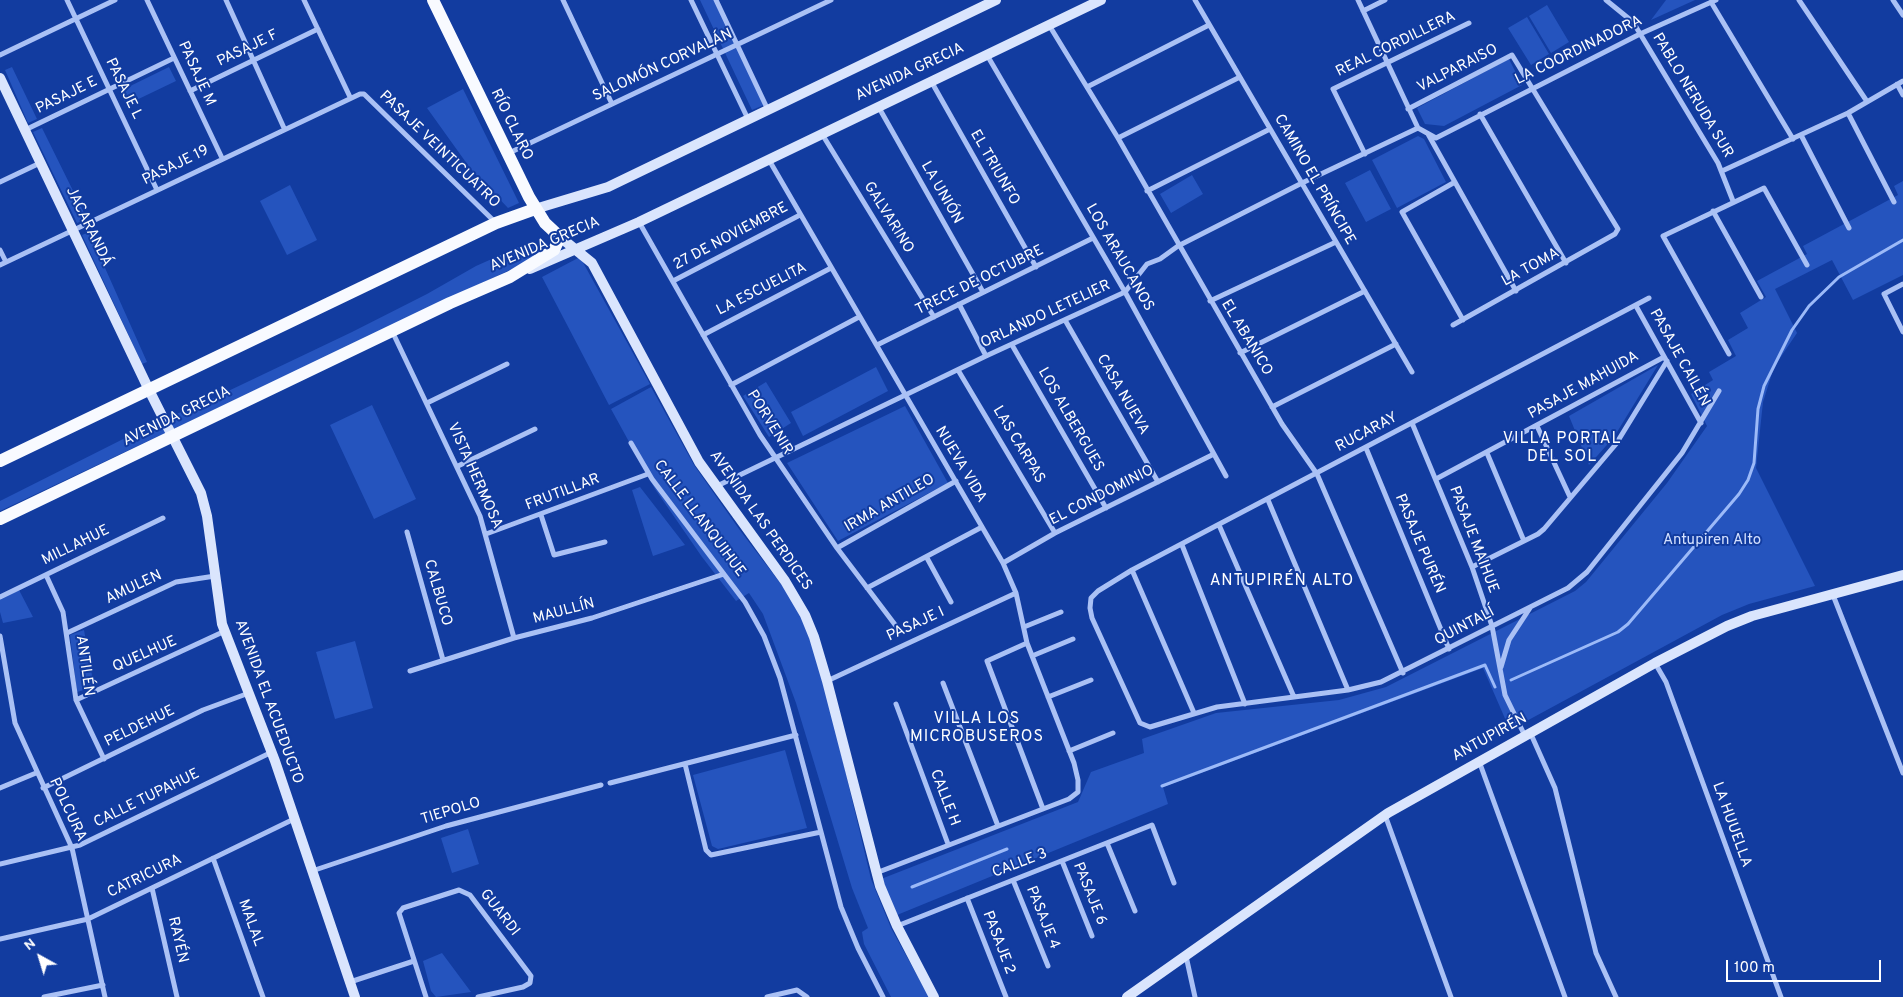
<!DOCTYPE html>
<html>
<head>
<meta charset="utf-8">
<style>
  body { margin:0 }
  #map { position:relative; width:1903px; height:997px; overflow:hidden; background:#123ca0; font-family:Overpass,sans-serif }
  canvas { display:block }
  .north { position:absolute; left:15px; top:932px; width:50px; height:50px; -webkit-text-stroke:4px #123ca0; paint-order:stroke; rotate:321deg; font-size:14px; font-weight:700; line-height:20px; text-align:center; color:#fff }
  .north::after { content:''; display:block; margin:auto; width:18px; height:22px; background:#fff; clip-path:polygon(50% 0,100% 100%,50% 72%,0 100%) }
  .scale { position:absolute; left:1726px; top:960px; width:155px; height:22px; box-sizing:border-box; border:2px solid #fff; border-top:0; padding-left:6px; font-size:15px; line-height:18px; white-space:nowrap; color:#fff; -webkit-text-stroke:4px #123ca0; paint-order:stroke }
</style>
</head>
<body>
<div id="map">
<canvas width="1903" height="997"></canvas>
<div class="north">N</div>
<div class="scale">100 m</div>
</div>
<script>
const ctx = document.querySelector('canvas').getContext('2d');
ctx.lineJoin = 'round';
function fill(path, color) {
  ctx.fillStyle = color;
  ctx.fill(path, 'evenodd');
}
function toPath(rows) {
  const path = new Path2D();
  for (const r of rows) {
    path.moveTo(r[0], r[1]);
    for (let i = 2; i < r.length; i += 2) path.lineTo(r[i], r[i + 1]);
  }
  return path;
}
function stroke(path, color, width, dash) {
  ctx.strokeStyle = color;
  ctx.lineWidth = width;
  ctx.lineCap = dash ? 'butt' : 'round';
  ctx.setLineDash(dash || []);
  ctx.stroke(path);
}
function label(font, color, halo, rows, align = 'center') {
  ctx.font = font + ' Overpass,sans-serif';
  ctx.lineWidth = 4;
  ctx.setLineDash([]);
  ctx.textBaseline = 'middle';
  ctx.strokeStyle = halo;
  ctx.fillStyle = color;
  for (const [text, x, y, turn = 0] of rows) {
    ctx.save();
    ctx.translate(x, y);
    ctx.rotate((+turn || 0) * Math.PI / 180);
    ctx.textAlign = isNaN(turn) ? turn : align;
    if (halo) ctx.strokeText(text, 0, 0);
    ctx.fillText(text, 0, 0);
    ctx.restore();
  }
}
fill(toPath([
  [700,0,714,0,764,105,752,110],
  [1666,0,1695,0,1651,20],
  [1547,5,1569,42,1551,53,1529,16],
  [1527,17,1549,54,1531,65,1508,28],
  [1509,59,1522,85,1444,126,1425,124,1417,108],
  [12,67,37,119,28,123,5,70],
  [169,67,176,81,126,105,120,91],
  [463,89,519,203,508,208,470,168,427,108],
  [42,128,87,219,77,223,33,132],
  [1418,136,1424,139,1446,182,1397,208,1372,160],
  [1370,170,1391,209,1366,222,1345,183],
  [1192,175,1203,194,1171,213,1160,194],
  [1903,181,1903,275,1853,300,1832,260,1775,289,1797,333,1774,367,1763,402,1756,468,1815,586,1749,604,1722,615,1510,730,1483,668,1163,787,1168,804,897,915,881,879,1078,802,1091,772,1144,753,1142,739,1216,713,1339,700,1386,687,1575,591,1586,582,1667,483,1707,426,1691,394,1713,380,1709,372,1736,356,1728,340,1748,328,1740,313,1766,297,1757,281,1807,254,1803,246,1898,195,1894,186],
  [290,185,317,240,287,255,260,201],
  [89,232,147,362,142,364,82,235],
  [530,242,540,251,537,257,0,511,0,501,157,422,201,404,352,332,427,294,476,266],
  [580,257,650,384,609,405,542,277],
  [1658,365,1614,437,1589,465,1569,416],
  [876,367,888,391,803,436,791,412],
  [766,382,791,423,769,437,743,396],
  [651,387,694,465,739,529,787,592,813,636,871,879,891,928,929,997,891,997,864,944,862,932,868,928,852,888,796,703,763,614,749,593,736,601,702,557,655,489,611,409],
  [372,405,416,499,374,519,330,425],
  [905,406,948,483,838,541,787,463],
  [640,487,685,545,653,556,632,490],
  [19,590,33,617,3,623,0,612,0,599],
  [84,630,94,687,77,692,70,635],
  [355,641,373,708,335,719,316,652],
  [785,750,807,828,718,849,712,846,693,775],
  [468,829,479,864,452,873,441,838],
  [442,953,471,992,436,997,431,991,423,961]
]), '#2554be');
stroke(toPath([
  [1511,680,1618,632,1628,624,1739,494,1748,480,1754,463,1758,409,1764,386,1792,330,1809,306,1839,277,1903,240],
  [1162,786,1485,665,1495,687],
  [912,887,1007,849]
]), '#9cbaf8', 3);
stroke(toPath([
  [67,0,157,190],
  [147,0,222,158],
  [226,0,284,128],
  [304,0,350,97],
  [563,0,612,104],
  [691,0,748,119],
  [716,0,768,110],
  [1195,0,1412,372],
  [1358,0,1418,128],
  [1606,0,1633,22,1718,163,1733,201],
  [1799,0,1866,100],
  [1893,0,1903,15],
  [1711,2,1793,139],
  [1363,11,1385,0],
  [1049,25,1118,138,1282,424,1317,474,1403,673],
  [0,55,115,0],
  [987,55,1125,292,1226,476],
  [931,81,1036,267],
  [1897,84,1903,95],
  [1087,87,1209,25],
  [190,91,318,29],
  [878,106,983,292],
  [1408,109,1512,55,1618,229,1615,234,1453,325],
  [1848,113,1894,202],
  [1480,114,1566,263],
  [25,130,174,58],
  [822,134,934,317],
  [1428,134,1516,291],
  [1801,135,1849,228],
  [1118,138,1240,77],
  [509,153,831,0],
  [1365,154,1333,89,1469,23],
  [769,160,1003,563,1016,593,1027,643,1074,763,1078,780,1078,792,1069,799,876,873],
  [1722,171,1848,113,1903,81],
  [0,182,40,163],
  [1455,182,1402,212,1463,320],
  [1147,191,1270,129],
  [1713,211,1761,297],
  [639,222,760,435,837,548,896,626],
  [0,250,6,262],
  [0,265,360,94,364,94,496,223],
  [673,281,800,215],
  [1903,284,1884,294,1903,332],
  [1649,298,1132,570,1098,591,1091,598,1090,608,1092,618,1140,723,1150,727,1217,707,1348,690,1381,682,1568,588,1587,572,1682,453,1719,391],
  [1210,301,1336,242],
  [959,304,986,356],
  [1636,306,1701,423],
  [1065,320,1158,482],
  [392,331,480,516,514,638],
  [703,335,831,268],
  [877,345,1093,238],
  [1012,345,1106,508],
  [1240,353,1365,291],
  [1729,354,1663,236,1764,188,1807,265],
  [958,370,1055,533],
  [731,385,859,317],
  [427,403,507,364],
  [1272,407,1396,344],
  [1412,423,1472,567,1492,626,1505,695,1525,736],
  [1537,426,1570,497],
  [631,443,652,479,745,602,764,636,780,678,841,907,858,948,883,997],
  [1366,448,1449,649],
  [1487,453,1524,541],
  [458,466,535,429],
  [1436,479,1664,357],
  [715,487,986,356,1125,292,1147,264,1160,259,1178,246,1302,183,1418,128,1436,138,1640,34,1716,0],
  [1268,500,1348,690],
  [541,515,554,555,605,542],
  [1219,525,1294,697],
  [407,532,443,660],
  [486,534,648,474],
  [1182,545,1245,704],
  [837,548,956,481],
  [927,558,951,602],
  [1003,563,1055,533,1214,454],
  [1472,567,1538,534,1544,529,1616,444,1667,361],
  [1132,570,1194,713],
  [46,575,63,612,76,700,104,759],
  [867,588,982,527],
  [1833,595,1903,773],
  [0,597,163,518],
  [1024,627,1061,612],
  [67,633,176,582,215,576],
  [0,636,15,723,72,848,105,997],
  [1027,643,987,661,1043,809],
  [1032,656,1073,639],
  [1655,663,1666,682,1781,997],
  [1501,667,1509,640,1530,608],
  [410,671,514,638,592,618,724,574],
  [827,681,1016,593],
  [943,683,998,826],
  [1048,697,1091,680],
  [76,700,225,631],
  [896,704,948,844],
  [1530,732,1555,788,1596,953,1616,997],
  [1069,751,1113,733],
  [1479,761,1565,997],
  [685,764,706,850,711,855,821,832],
  [610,783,796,735],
  [0,788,36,773],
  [43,788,203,710,249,693],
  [1385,815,1451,997],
  [1107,843,1135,911],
  [213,858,263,997],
  [1062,861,1092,936],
  [0,864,80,845,272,752],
  [312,871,446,826,601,785],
  [1013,880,1048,966],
  [152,888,177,997],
  [967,898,1006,997],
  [897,926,1152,825,1174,883],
  [0,939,88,919,294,819],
  [1186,956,1195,997],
  [350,982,414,961],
  [44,997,103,985],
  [426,997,399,913,403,908,459,890,470,895,531,976,530,983,523,987,478,997],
  [767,997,797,990,807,997]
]), '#aac1f5', 5);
stroke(toPath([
  [0,78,149,390,201,493,207,516,222,624,275,761,355,997],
  [535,209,608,187,996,0],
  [560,237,592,263,699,462,785,581,805,615,814,637,827,681,880,886,897,926,934,997],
  [530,269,639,222,1101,0],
  [1127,997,1388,813,1655,663,1727,626,1752,616,1903,575]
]), '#dae5fd', 10);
stroke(toPath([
  [0,461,496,223,535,209],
  [0,519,450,303,510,277,554,250,560,237,545,223,529,197,433,0]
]), '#f8faff', 12);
label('15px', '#fff', '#123ca0', [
  ["REAL CORDILLERA",1396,45,-26],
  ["PASAJE F",248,49,-26],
  ["LA COORDINADORA",1579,51,-26],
  ["SALOMÓN CORVALÁN",663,66,-25],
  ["VALPARAISO",1458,69,-27],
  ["AVENIDA GRECIA",910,73,-25],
  ["PASAJE M",196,74,65],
  ["PASAJE L",123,89,64],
  ["PASAJE E",67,96,-26],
  ["PABLO NERUDA SUR",1692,96,59],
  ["RÍO CLARO",511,125,64],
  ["PASAJE VEINTICUATRO",439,150,44],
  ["PASAJE 19",176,166,-26],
  ["EL TRIUNFO",994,168,60],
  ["CAMINO EL PRÍNCIPE",1314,180,60],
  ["LA UNIÓN",941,193,60],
  ["GALVARINO",888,218,58],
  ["JACARANDÁ",88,227,64],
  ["27 DE NOVIEMBRE",731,237,-28],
  ["AVENIDA GRECIA",545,245,-23],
  ["LOS ARAUCANOS",1119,258,60],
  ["LA TOMA",1531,268,-29],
  ["TRECE DE OCTUBRE",980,281,-26],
  ["LA ESCUELITA",762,290,-27],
  ["ORLANDO LETELIER",1046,315,-25],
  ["EL ABANICO",1246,338,59],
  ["PASAJE CAILÉN",1679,358,61],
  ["PASAJE MAHUIDA",1584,386,-29],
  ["CASA NUEVA",1122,395,60],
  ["AVENIDA GRECIA",177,417,-26],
  ["LOS ALBERGUES",1070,420,60],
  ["PORVENIR",769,423,58],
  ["RUCARAY",1367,433,-28],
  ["LAS CARPAS",1018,445,59],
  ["NUEVA VIDA",960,465,59],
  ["VISTA HERMOSA",474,476,66],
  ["FRUTILLAR",563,493,-21],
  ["EL CONDOMINIO",1102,496,-27],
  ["IRMA ANTILEO",890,504,-30],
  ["CALLE LLANQUIHUE",699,519,53],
  ["AVENIDA LAS PERDICES",760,521,55],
  ["PASAJE MAIHUE",1473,540,69],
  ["PASAJE PURÉN",1419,544,67],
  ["MILLAHUE",76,546,-26],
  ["AMULEN",134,588,-25],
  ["CALBUCO",437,593,74],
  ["MAULLÍN",564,612,-15],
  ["PASAJE I",916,625,-25],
  ["QUINTALÍ",1465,627,-28],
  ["QUELHUE",145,655,-24],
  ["ANTILÉN",84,666,82],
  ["AVENIDA EL ACUEDUCTO",268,702,70],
  ["PELDEHUE",140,727,-26],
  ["ANTUPIRÉN",1490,738,-29],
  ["CALLE H",944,798,69],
  ["CALLE TUPAHUE",147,799,-26],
  ["POLCURA",67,810,65],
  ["TIEPOLO",451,812,-17],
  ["LA HUUELLA",1731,825,70],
  ["CALLE 3",1020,864,-21],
  ["CATRICURA",145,877,-26],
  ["PASAJE 6",1089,894,68],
  ["GUARDI",499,913,52],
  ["PASAJE 4",1042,918,68],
  ["MALAL",250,923,70],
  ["RAYÉN",177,940,77],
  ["PASAJE 2",998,943,69]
]);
label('15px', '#d3e0fe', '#123ca0', [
  ["Antupiren Alto",1712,541]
]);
ctx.letterSpacing = '1px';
label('16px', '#fff', '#123ca0', [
  ["VILLA PORTAL",1562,440],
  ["DEL SOL",1562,458],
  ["ANTUPIRÉN ALTO",1282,582],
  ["VILLA LOS",977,720],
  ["MICROBUSEROS",977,738]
]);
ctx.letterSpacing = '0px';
</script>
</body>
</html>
